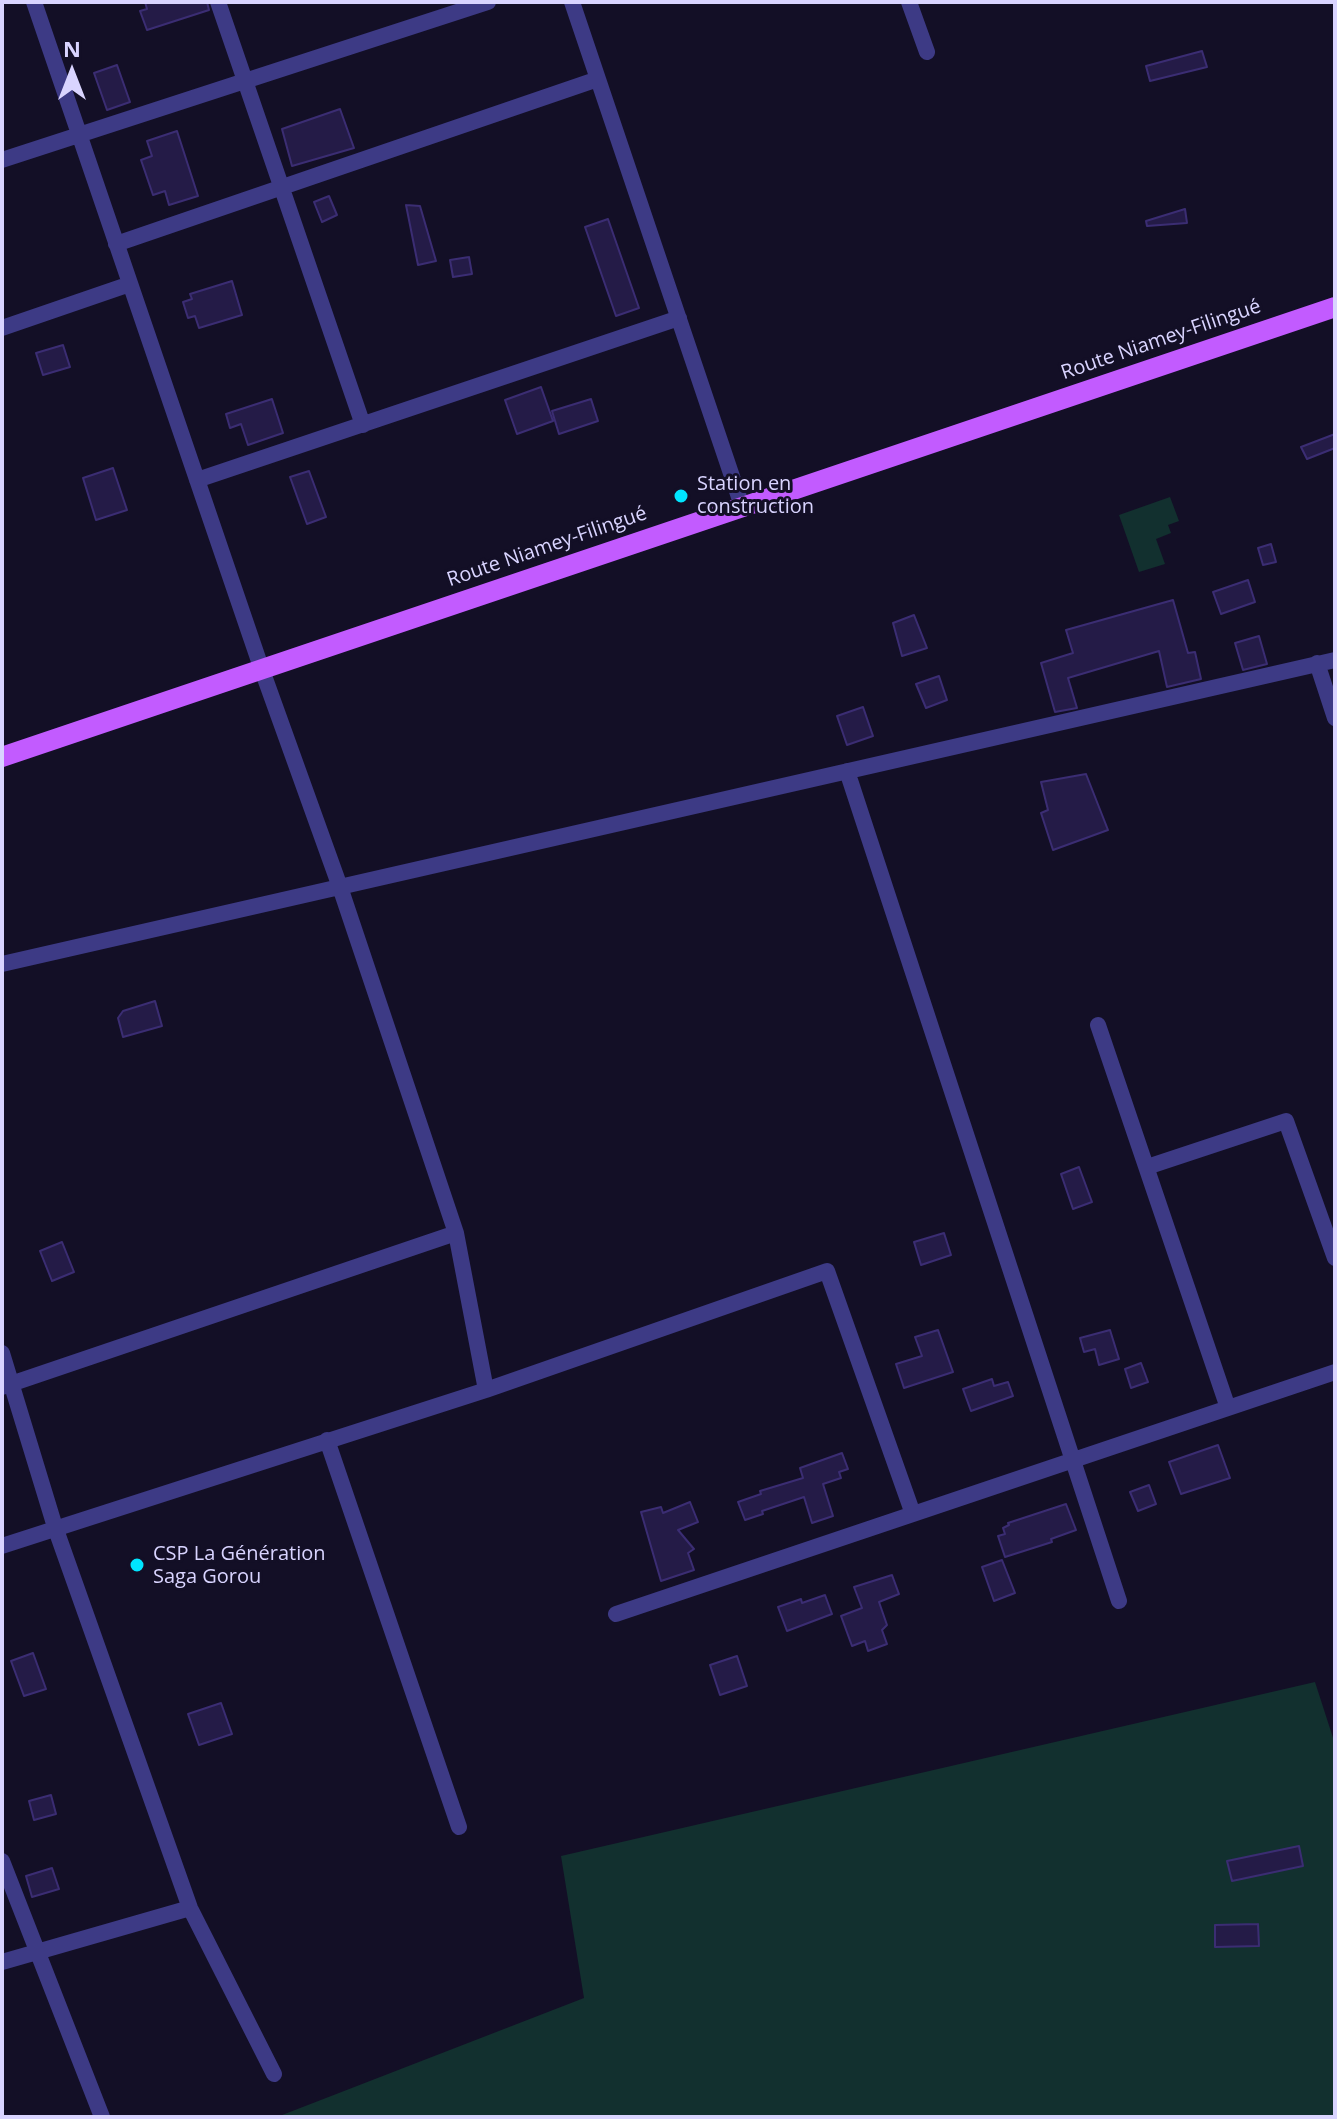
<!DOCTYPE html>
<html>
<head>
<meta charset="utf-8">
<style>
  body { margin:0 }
  #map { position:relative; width:1337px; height:2119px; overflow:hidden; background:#130f26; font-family:"Open Sans",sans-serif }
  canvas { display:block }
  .frame { position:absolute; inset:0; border:4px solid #d9d4ff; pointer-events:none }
  .north { position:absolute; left:32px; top:32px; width:80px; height:80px; -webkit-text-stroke:6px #130f26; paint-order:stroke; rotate:0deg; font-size:22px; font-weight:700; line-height:32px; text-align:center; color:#d9d4ff }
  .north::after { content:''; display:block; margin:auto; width:28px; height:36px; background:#d9d4ff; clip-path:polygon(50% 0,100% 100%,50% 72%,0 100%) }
</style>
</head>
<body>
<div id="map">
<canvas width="1337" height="2119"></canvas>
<div class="frame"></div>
<div class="north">N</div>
</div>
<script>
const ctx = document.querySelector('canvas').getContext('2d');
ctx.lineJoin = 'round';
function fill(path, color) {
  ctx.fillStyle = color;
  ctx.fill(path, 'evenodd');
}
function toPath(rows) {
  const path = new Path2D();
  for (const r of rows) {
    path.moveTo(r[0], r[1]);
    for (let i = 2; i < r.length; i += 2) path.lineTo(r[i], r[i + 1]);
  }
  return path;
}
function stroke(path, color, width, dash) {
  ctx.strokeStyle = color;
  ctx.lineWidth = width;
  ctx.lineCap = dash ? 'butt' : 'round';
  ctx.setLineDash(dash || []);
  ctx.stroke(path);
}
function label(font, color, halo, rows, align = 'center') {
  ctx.font = font + ' "Open Sans",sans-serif';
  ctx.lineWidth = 6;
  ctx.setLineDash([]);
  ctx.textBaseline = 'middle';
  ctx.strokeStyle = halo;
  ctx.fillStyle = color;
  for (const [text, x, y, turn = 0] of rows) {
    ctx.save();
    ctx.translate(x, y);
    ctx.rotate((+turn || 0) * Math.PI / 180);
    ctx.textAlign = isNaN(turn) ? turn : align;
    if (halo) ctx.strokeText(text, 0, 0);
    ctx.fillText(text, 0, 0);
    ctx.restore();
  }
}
fill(toPath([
  [1170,497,1179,521,1168,525,1171,533,1156,539,1165,564,1139,572,1119,515],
  [1315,1682,1335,1744,1335,2117,277,2117,584,1998,561,1856]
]), '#12302f');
const building = toPath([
  [145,2,207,2,209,10,147,30,140,11,147,9,145,2],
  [1202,51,1207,67,1150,81,1146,66,1202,51],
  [117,65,130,102,107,110,94,73,117,65],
  [340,109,354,148,292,166,282,129,340,109],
  [177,131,198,196,169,205,165,191,153,195,141,160,152,156,147,141,177,131],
  [329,196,337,215,322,222,314,202,329,196],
  [406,205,420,206,436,261,418,265,406,205],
  [1185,209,1187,223,1147,226,1146,221,1185,209],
  [608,219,639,308,616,316,585,227,608,219],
  [469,257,472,274,453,277,450,260,469,257],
  [232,281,242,315,199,328,195,316,188,318,183,302,192,299,190,294,232,281],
  [63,345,70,367,43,375,36,353,63,345],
  [541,387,553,421,517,434,505,400,541,387],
  [272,399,283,433,248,445,241,424,230,428,226,414,272,399],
  [591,399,598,421,559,434,552,411,591,399],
  [1335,434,1335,448,1307,459,1301,447,1335,434],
  [113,468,127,510,96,520,83,478,113,468],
  [309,471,326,517,307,524,290,477,309,471],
  [1271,544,1276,562,1263,565,1258,548,1271,544],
  [1248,580,1255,602,1221,614,1213,592,1248,580],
  [1173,600,1188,653,1195,652,1201,679,1167,687,1159,651,1068,678,1077,708,1055,712,1041,663,1073,653,1066,630,1173,600],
  [914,615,927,648,902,656,893,623,914,615],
  [1259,636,1267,664,1243,670,1235,643,1259,636],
  [939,676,947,700,926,708,916,684,939,676],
  [863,707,873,736,847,745,837,716,863,707],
  [1086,774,1108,830,1053,850,1041,813,1048,810,1041,782,1086,774],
  [155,1001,162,1026,123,1037,118,1018,123,1011,155,1001],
  [1079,1167,1092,1202,1073,1209,1061,1174,1079,1167],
  [944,1233,951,1255,921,1265,914,1242,944,1233],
  [62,1242,74,1272,52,1281,40,1251,62,1242],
  [938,1330,953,1372,904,1388,896,1364,922,1356,915,1337,938,1330],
  [1110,1330,1119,1359,1099,1365,1095,1349,1084,1352,1080,1338,1110,1330],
  [1141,1363,1148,1382,1131,1388,1125,1369,1141,1363],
  [992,1379,994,1386,1008,1382,1013,1396,971,1411,963,1389,992,1379],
  [1218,1445,1230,1478,1181,1494,1169,1462,1218,1445],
  [842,1453,848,1469,839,1472,841,1478,823,1484,833,1516,812,1523,804,1497,762,1511,763,1514,745,1520,738,1502,761,1494,760,1491,803,1478,800,1468,842,1453],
  [1149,1485,1156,1504,1138,1511,1130,1492,1149,1485],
  [690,1502,698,1522,678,1530,694,1549,688,1553,694,1570,661,1581,641,1512,661,1507,663,1513,690,1502],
  [1066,1504,1076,1530,1051,1539,1052,1542,1005,1557,998,1536,1005,1534,1003,1528,1009,1525,1008,1523,1066,1504],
  [1002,1560,1015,1593,994,1601,982,1567,1002,1560],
  [892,1575,899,1594,879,1602,887,1625,882,1630,887,1644,868,1651,865,1641,852,1646,841,1616,862,1608,854,1587,892,1575],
  [825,1595,832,1614,787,1631,778,1607,801,1599,802,1603,825,1595],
  [33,1653,46,1689,24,1696,11,1661,33,1653],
  [737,1656,747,1686,720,1695,710,1665,737,1656],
  [221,1703,232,1734,199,1745,188,1714,221,1703],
  [51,1795,56,1814,34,1820,29,1801,51,1795],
  [1299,1846,1303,1866,1232,1881,1227,1861,1299,1846],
  [52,1868,59,1889,32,1897,26,1876,52,1868],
  [1258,1924,1259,1946,1215,1947,1215,1925,1258,1924]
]);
fill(building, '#241b47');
stroke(building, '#3b2d73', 2);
stroke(toPath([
  [34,2,262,670,340,887,456,1233,486,1390],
  [218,2,363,425],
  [572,2,742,506],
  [909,2,927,52],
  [2,160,488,2],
  [116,244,598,79],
  [2,328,130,284],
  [197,480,679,318],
  [1317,663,1335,718],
  [847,771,1119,1601],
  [2,964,1335,660],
  [1098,1025,1228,1408],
  [1147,1167,1286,1121,1335,1258],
  [2,1353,55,1527,190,1908,274,2074],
  [2,1387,456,1233],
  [327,1440,459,1827],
  [2,1546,486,1390,827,1271,913,1514],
  [616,1614,1335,1372],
  [2,1861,102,2117],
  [2,1962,190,1908]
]), '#3d3a85', 16);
stroke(toPath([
  [2,757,1335,307]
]), '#c25bff', 20);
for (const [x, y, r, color] of [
  [681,496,8,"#00e5ff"],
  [137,1565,8,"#00e5ff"]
]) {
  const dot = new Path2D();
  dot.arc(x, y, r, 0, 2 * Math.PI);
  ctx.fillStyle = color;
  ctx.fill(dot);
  stroke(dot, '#130f26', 3);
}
label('20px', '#d9d4ff', '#130f26', [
  ["Route Niamey-Filingué",1161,340,-19],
  ["Route Niamey-Filingué",547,547,-19]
]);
label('20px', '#d9d4ff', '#130f26', [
  ["Station en",697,484],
  ["construction",697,507],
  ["CSP La Génération",153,1554],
  ["Saga Gorou",153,1577]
], 'left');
</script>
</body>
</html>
